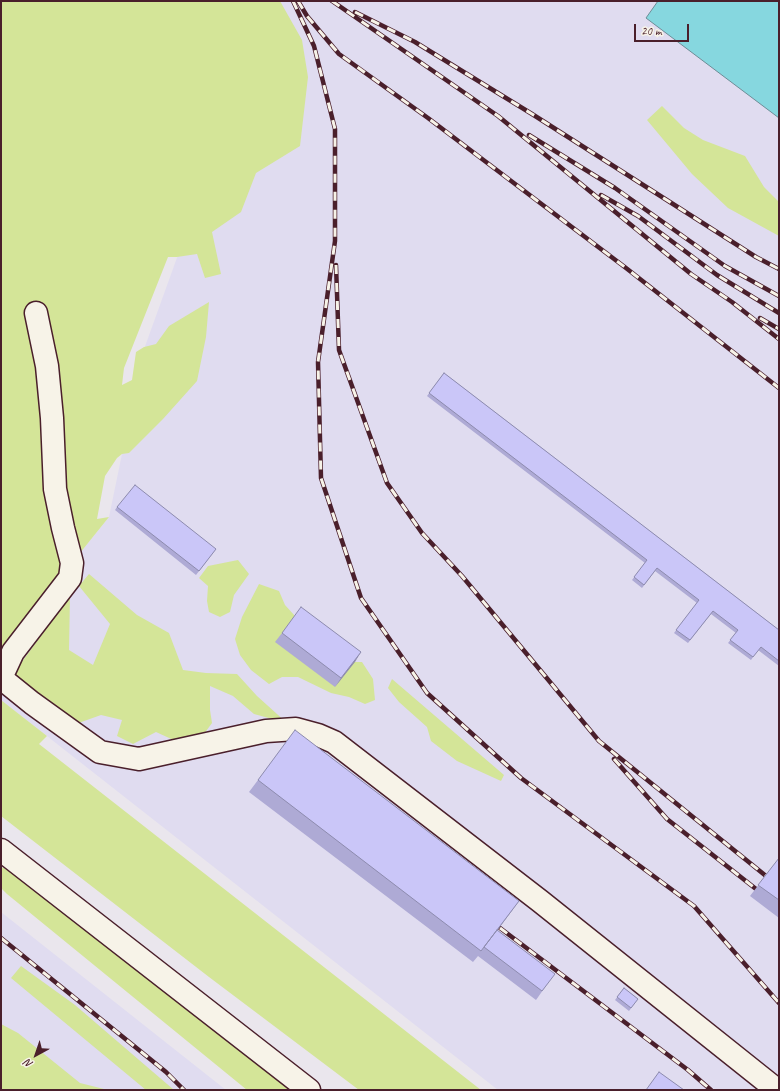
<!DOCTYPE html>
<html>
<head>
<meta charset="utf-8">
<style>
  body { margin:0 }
  #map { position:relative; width:780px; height:1091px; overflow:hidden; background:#eae6ed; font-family:Caveat,sans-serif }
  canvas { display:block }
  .frame { position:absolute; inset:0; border:2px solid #4a1f2b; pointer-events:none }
  .north { position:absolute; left:16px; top:1035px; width:40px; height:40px; -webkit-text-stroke:3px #f7f3e8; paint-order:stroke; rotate:220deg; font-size:11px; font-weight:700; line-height:16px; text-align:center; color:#4a1f2b }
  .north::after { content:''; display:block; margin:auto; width:14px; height:18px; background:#4a1f2b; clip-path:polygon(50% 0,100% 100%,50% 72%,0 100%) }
  .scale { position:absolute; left:634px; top:24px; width:55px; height:18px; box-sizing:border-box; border:2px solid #4a1f2b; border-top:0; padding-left:5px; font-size:12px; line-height:14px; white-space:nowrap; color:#4a1f2b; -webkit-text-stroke:3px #f7f3e8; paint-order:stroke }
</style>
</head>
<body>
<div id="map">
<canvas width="780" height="1091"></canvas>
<div class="frame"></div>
<div class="north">N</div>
<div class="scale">20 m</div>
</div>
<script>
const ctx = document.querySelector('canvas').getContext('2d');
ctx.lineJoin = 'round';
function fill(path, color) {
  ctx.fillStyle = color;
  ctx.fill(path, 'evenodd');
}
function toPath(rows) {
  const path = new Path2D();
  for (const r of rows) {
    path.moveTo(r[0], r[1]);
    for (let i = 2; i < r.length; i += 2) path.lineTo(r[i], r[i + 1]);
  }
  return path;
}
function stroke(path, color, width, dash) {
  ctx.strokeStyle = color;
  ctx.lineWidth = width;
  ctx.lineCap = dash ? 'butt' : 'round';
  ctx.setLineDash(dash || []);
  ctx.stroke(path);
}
fill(toPath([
  [238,1,779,1,779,1090,498,1090,1,700,1,651,109,517,143,352,232,105],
  [1,912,226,1090,1,1090]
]), '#e0dcf0');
fill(toPath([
  [1,1,280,1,302,40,308,77,300,146,256,173,241,212,212,232,221,274,205,278,197,254,177,257,168,257,124,368,122,385,132,380,136,352,144,347,156,344,169,326,209,302,206,337,197,381,163,419,129,453,122,454,117,458,105,476,97,519,109,517,1,651],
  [662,106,684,128,703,140,745,156,764,187,779,202,779,236,728,208,692,174,647,120],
  [238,560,249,574,234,595,230,612,220,617,209,612,207,601,208,586,199,578,208,566],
  [89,574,137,615,169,633,183,670,206,673,237,674,257,696,287,723,254,714,233,696,210,686,210,710,212,723,201,738,180,743,156,732,133,744,117,736,122,720,101,715,73,725,13,674,70,596,69,650,93,665,110,624,79,586],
  [259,584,279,591,285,605,295,616,355,662,362,662,373,679,375,700,365,704,349,697,331,693,298,677,282,677,269,684,251,670,240,655,235,639,242,617],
  [392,679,504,775,501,781,457,761,431,741,427,727,399,702,388,688],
  [1,700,47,736,39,744,481,1090,359,1090,209,977,1,816],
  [6,867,293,1090,247,1090,7,894,1,888,1,868],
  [21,966,75,1005,174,1090,146,1090,11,978],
  [1,1024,18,1033,80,1083,108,1090,1,1090]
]), '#d4e598');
const water = toPath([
  [658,1,779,1,779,118,646,18,658,1]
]);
fill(water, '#86d7df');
stroke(water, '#6e8d97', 1);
const minor = toPath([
  [36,313,47,366,52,418,55,489,63,528,72,563,70,578,13,652,1,678,32,703,100,752,139,759,266,731,296,729,318,735,334,742,540,901,777,1090],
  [1,850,309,1090]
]);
stroke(minor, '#4a1f2b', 25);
stroke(minor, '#f7f3e8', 22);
const rail = toPath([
  [293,1,314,46,335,129,335,241,318,362,321,478,361,598,427,693,521,778,694,906,779,1003],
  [298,1,307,16,339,54,428,118,626,268,779,388],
  [332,1,498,116,691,274,732,302,779,339],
  [355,12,415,42,532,114,756,257,779,269],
  [529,135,615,188,725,266,779,296],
  [601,195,638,216,717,275,779,313],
  [336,265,339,350,387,483,422,533,462,576,599,741,766,876],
  [760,318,779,329],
  [614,759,667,819,756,889],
  [500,928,688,1070,711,1090],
  [1,938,166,1072,184,1090]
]);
stroke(rail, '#4a1f2b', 4.5);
stroke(rail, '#f7f3e8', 3, [9]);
fill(toPath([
  [444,373,779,630,779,666,758,650,751,660,728,643,736,633,711,614,688,643,674,633,697,603,655,571,642,588,632,580,645,563,427,396],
  [117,507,216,549,196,575,115,510],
  [282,633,361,652,335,687,275,642],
  [258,780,519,901,497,930,548,983,536,1000,478,956,473,962,249,792],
  [779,858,779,918,750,896],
  [624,988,638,999,629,1011,615,1000]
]), '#aeaad5');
fill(toPath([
  [361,652,355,662,335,687,341,678],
  [519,901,511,912,485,947,484,947]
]), '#8d8bae');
const building = toPath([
  [444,373,779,630,779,661,761,647,753,657,730,640,738,630,713,611,690,640,676,630,699,600,657,568,644,585,634,577,647,560,429,393,444,373],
  [135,485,216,549,199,571,117,507,135,485],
  [301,607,361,652,341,678,282,633,301,607],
  [295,730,519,901,481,951,258,780,295,730],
  [779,858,779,900,758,885,779,858],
  [497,930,555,974,542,991,484,947,497,930],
  [624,988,638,999,631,1008,617,997,624,988],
  [659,1072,684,1090,646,1090,659,1072]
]);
fill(building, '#cac6f8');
stroke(building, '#8d8bae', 1);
</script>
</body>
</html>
